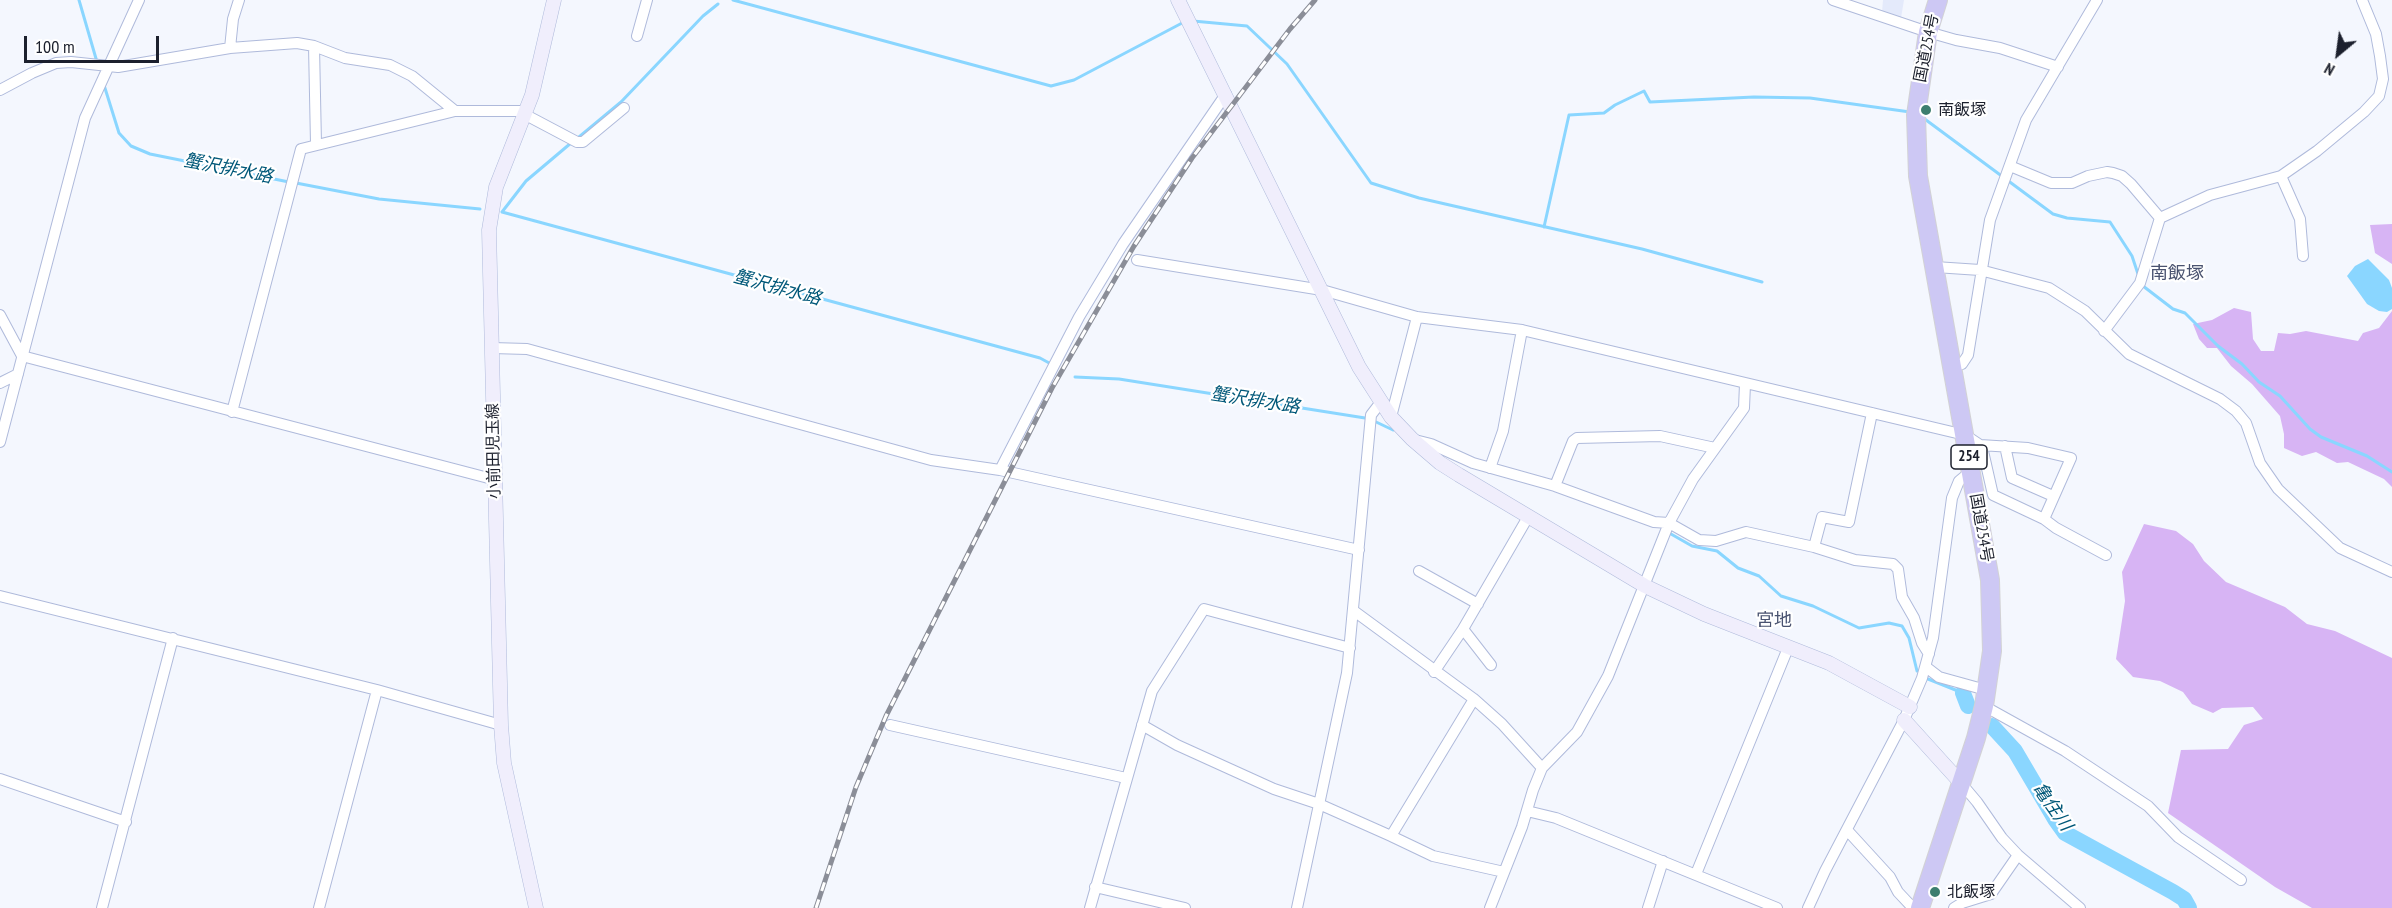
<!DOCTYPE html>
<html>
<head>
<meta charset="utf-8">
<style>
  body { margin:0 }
  #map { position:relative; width:2392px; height:908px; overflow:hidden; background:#f4f7fe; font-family:"PT Sans Narrow",sans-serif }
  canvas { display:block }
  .north { position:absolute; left:2308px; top:24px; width:60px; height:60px; -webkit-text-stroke:4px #fff; paint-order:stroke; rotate:209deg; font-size:16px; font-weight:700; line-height:24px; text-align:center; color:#1c202d }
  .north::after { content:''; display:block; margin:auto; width:21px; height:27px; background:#1c202d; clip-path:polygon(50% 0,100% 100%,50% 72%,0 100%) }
  .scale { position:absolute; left:24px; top:36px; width:135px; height:27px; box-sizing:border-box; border:3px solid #1c202d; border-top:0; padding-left:8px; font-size:18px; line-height:21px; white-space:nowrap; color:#1c202d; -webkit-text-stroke:4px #fff; paint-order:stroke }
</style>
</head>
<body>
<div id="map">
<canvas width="2392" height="908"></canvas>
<div class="north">N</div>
<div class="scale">100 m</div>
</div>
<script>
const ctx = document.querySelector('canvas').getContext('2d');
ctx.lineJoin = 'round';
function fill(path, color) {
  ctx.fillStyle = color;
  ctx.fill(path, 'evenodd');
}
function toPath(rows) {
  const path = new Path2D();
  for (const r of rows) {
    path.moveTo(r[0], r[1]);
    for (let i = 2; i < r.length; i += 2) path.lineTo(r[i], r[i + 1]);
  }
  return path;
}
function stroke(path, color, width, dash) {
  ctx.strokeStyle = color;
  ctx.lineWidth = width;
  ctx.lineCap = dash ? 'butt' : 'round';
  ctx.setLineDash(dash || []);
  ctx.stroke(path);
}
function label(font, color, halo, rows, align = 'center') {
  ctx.font = font + ' "PT Sans Narrow","Noto Sans JP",sans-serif';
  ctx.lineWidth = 4.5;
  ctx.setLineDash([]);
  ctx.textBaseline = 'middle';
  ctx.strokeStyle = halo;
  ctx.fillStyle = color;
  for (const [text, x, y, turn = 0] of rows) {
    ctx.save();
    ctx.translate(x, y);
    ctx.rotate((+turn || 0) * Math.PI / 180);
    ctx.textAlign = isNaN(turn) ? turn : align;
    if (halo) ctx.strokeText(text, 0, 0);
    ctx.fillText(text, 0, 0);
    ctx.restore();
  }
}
fill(toPath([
  [1883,0,1904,0,1901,18,1882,12]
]), '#e4eafb');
fill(toPath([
  [2392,224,2392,264,2375,253,2370,225],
  [2234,308,2251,312,2253,339,2261,351,2274,351,2278,333,2290,334,2306,331,2358,341,2363,333,2379,328,2392,311,2392,487,2384,479,2348,462,2337,463,2316,452,2302,456,2284,448,2284,434,2280,416,2252,384,2231,366,2217,348,2207,348,2199,339,2193,324,2212,320],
  [2144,524,2176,531,2193,544,2204,561,2226,582,2285,607,2307,624,2335,631,2392,658,2392,908,2312,908,2275,887,2168,813,2181,750,2228,749,2244,725,2263,719,2253,707,2222,708,2213,713,2192,704,2183,692,2160,681,2133,677,2116,659,2125,601,2122,572]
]), '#d7b4f4');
fill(toPath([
  [2368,259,2389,280,2392,288,2392,309,2387,312,2379,311,2367,304,2347,276,2355,266]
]), '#8ad6ff');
stroke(toPath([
  [79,0,97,62],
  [733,0,1051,86,1074,80,1184,22],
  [1193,21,1247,26,1287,64,1371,183,1419,198,1642,249,1762,282],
  [104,85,119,133,131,146,150,154,289,182],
  [1922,117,2053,214,2067,218,2110,222,2132,256,2138,274],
  [579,137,621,102,703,16,718,4],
  [571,143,526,181,502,212,1040,358,1051,364],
  [296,183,379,199,480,209],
  [1544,227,1569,115,1604,113,1615,105,1644,91,1650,102,1754,97,1810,98,1910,112],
  [2143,286,2173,309,2185,313,2218,346,2242,364,2259,382,2280,396,2310,429,2321,437,2367,456,2392,472],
  [1075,377,1119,379,1365,418],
  [1374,421,1393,430],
  [1671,534,1692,546,1717,551,1738,568,1759,576,1781,596,1813,606,1859,628,1889,623,1902,626,1909,638,1917,671],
  [1928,679,1963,693]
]), '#8ad6ff', 3);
stroke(toPath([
  [1963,693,1968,706],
  [1992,726,2015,751,2055,819,2065,833,2173,892,2184,899,2189,908]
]), '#8ad6ff', 16);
const street = toPath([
  [1833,0,1928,32,1956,40,2000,48,2058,67],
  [637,36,647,0],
  [314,46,316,144],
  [230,48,233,19,239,0],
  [0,90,32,73,56,63,71,62,118,67,230,48,297,43,314,46,345,58,390,65,412,76,455,111],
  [524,114,577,142,583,142,624,108],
  [2010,166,2051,183,2072,183,2088,176,2107,172,2113,173,2122,176,2131,184,2160,218],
  [2281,176,2300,219,2303,256],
  [1137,260,1322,290,1417,317,1522,330,1965,435,1980,445,1983,451,1993,495,2044,519,2056,528,2106,555],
  [1935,267,1980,270,2049,288,2085,311,2129,354,2220,399,2236,411,2246,423,2260,463,2278,489,2340,548,2392,572],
  [0,315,22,356,496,480],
  [2104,331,2140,283,2160,218,2210,195,2281,176,2317,151,2364,112,2379,96,2383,79,2380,56,2376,34,2362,0],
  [492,348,527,349,931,460,1000,470,1359,550],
  [1953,366,1962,364,1968,355,1990,220,2026,120,2097,0],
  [0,383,18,374],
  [232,412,301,149,455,111,525,111],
  [1391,417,1417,317],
  [1415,440,1431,444,1473,463,1555,486,1654,522,1669,523,1699,540,1716,541,1746,532,1814,547,1855,560,1893,564,1898,569,1902,597,1914,618,1922,643,1929,654],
  [0,442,85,118,139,0],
  [1980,445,2028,448,2071,458,2044,519],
  [2005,446,2012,478,2053,496],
  [1490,468,1503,431,1522,330],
  [1000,470,1079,317,1123,244,1226,94],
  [1555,486,1573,441,1577,438,1660,436,1715,448],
  [1814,547,1822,517,1849,522,1872,413],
  [1419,571,1478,604],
  [0,596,377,690,501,725],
  [1354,611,1474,699,1502,724,1542,768],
  [1463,629,1491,665],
  [1926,667,1939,677,1986,690],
  [1434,672,1463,629,1528,517],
  [1984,706,2065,751,2148,806,2178,837,2241,880],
  [890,725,1126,778],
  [1142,725,1177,745,1274,789,1319,804,1391,836,1474,699],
  [0,779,126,822],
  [1961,783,1977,802,2002,838,2018,855,2080,908],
  [1527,811,1556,818,1777,908],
  [1847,830,1890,877,1898,892,1913,908],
  [1391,836,1433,856,1504,872],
  [1696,874,1788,648],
  [1095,887,1185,908],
  [102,908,173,638],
  [319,908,377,690],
  [1090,908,1152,691,1204,609,1350,648],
  [1297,908,1347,673,1371,415,1381,402],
  [1490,908,1522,827,1533,790,1542,768,1577,732,1608,676,1669,523,1693,479,1744,408,1745,384],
  [1648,908,1663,861],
  [1808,908,1825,871,1904,720,1922,678,1933,638,1952,498,1959,481,1971,471],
  [1954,908,1962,903,1991,894,2018,855]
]);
const secondary = toPath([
  [1178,0,1359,367,1391,417,1412,439,1440,463,1459,475,1645,586,1704,614,1829,663,1910,707],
  [1904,720,1961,783],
  [536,908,504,763,501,725,489,230,496,187,532,95,554,0]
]);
const highway = toPath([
  [1920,908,1976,738,1984,706,1992,651,1990,580,1918,176,1916,115,1928,32,1938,0]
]);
stroke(street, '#afbadb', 12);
stroke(secondary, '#afbadb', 15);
stroke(highway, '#d2d2d5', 20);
stroke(street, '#fff', 10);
stroke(secondary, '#f0eefc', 14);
stroke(highway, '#cdc8f4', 18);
const rail = toPath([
  [816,908,856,787,886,716,1052,388,1134,246,1192,158,1290,29,1315,0]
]);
stroke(rail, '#8b8e98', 5);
stroke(rail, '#fff', 3, [9]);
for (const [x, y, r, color] of [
  [1926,110,6,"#3d7e6f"],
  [1935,892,6,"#3d7e6f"]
]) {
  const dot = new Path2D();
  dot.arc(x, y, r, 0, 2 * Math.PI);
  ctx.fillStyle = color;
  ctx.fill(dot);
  stroke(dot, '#fff', 2);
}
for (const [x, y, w] of [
  [1969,457,36]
]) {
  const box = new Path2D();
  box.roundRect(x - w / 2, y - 12, w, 24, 4.5);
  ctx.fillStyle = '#fff';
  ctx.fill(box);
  stroke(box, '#1c202d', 1.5);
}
label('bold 15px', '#1c202d', null, [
  ["254",1969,457]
]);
label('16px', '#1c202d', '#fff', [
  ["国道254号",1927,48,-79],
  ["小前田児玉線",494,451,-91],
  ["国道254号",1981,528,80]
]);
label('16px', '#1c202d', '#fff', [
  ["南飯塚",1938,110],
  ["北飯塚",1947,892]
], 'left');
label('italic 18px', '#015879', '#fff', [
  ["蟹沢排水路",228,169,11],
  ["蟹沢排水路",777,288,15],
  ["蟹沢排水路",1255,401,9],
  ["亀住川",2052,807,55]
]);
label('18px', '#4a5370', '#fff', [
  ["南飯塚",2177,274],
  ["宮地",1774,621]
]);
</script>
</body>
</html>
